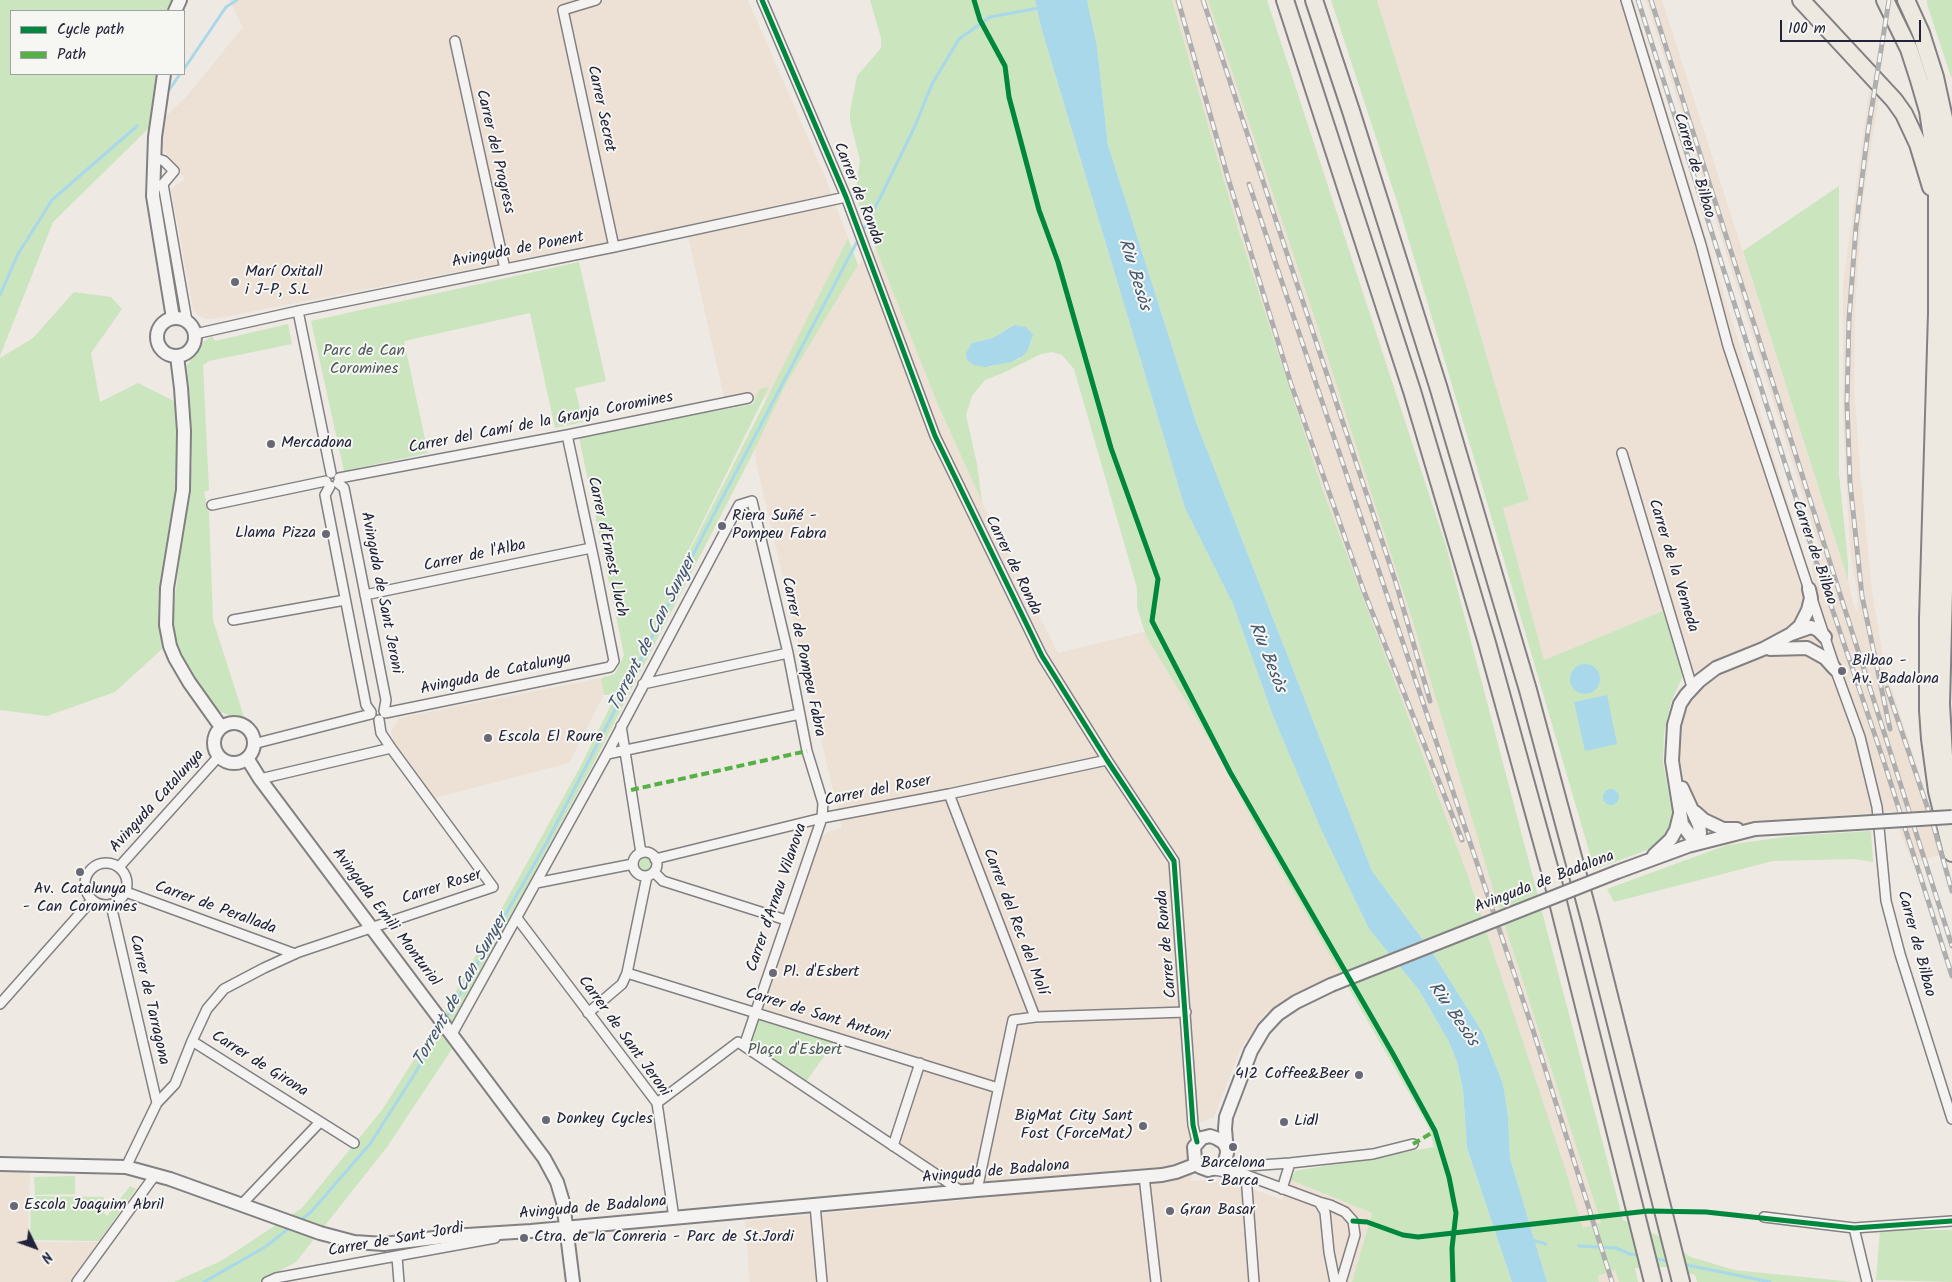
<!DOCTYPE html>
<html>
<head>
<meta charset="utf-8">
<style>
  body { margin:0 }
  #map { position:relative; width:1952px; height:1282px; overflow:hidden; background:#eee9e3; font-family:Kalam,sans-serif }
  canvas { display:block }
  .legend { position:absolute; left:10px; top:10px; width:175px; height:65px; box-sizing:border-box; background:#f6f6f2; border:1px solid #a1a1a9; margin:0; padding:6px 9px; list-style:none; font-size:15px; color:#22223b }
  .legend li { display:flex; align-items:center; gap:10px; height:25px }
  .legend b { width:25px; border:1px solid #a1a1a9 }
  .north { position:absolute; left:10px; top:1222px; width:50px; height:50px; -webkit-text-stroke:4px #f6f6f2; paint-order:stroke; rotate:132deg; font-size:14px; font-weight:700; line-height:20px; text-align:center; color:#22223b }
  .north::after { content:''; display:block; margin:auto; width:18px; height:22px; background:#22223b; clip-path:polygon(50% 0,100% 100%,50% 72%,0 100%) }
  .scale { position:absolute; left:1780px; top:20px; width:141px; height:22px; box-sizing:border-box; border:2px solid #22223b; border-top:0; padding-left:6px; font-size:15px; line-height:18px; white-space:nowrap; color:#22223b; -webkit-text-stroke:4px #f6f6f2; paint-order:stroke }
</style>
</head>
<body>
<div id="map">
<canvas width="1952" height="1282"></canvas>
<ul class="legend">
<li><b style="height:6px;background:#00873e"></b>Cycle path</li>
<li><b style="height:6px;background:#55b146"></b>Path</li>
</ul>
<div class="north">N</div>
<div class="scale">100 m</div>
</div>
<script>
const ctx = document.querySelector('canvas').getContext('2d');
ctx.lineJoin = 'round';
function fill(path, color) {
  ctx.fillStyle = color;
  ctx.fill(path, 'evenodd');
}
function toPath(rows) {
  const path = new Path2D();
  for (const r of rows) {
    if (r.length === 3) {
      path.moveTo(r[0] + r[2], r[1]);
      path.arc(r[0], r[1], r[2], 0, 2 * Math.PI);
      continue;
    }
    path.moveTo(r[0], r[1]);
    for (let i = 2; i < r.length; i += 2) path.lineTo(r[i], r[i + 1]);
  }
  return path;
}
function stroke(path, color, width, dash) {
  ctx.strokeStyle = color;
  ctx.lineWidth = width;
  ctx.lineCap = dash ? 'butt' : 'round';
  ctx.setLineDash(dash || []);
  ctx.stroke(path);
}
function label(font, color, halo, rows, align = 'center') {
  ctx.font = font + ' Kalam,sans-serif';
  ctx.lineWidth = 4;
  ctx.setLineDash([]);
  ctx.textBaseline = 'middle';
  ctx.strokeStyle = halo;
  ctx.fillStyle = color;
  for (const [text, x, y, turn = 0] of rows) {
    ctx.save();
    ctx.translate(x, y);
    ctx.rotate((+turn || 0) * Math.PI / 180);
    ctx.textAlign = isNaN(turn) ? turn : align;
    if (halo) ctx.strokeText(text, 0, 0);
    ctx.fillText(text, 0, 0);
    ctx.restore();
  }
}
fill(toPath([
  [229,0,748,0,825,177,848,238,769,397,726,406,686,227,213,319,205,319,197,314,193,308,171,189,185,179,160,145,164,118,188,95,243,27],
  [1172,0,1208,0,1320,334,1413,622,1493,889,1601,1224,1583,1229,1565,1168,1467,873,1324,494,1238,229],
  [1377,0,1633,0,1813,584,1812,563,1823,559,1646,0,1662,0,1848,580,1852,599,1857,613,1858,596,1850,550,1843,421,1843,285,1869,91,1879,96,1863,199,1855,307,1854,387,1860,469,1872,592,1885,667,1945,854,1912,862,1892,811,1737,824,1716,819,1698,806,1684,781,1678,744,1681,723,1692,699,1663,611,1544,660,1503,508,1529,500,1465,282],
  [876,249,938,405,982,502,1058,653,1144,632,1226,767,1250,816,1341,973,1264,1014,1240,1050,1214,1117,1199,1123,1191,1181,1210,1180,1239,1184,1282,1200,1291,1180,1372,1213,1352,1282,750,1282,745,1221,978,1199,902,1146,900,1140,924,1059,762,1010,818,840,828,832,842,828,756,462,755,449,786,384,858,265],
  [601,678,604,695,569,763,434,798,395,744,391,732,399,718],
  [0,1171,30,1171,28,1242,99,1242,70,1282,0,1282],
  [1616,1270,1619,1282,1599,1282,1598,1276]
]), '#ede0d4');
fill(toPath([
  [0,0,173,0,169,11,11,11,11,74,157,74,150,127,53,222,0,356],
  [870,0,1035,0,1041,27,1185,508,1233,604,1273,716,1321,828,1369,929,1419,990,1449,1042,1457,1062,1463,1090,1467,1148,1512,1282,1352,1282,1372,1213,1291,1180,1295,1171,1434,1147,1429,1128,1250,816,1226,767,1146,636,1137,607,1137,588,1074,369,1062,355,1052,352,1041,354,1003,373,985,380,972,396,966,415,977,464,982,502,938,405,860,209,856,189,860,160,850,121,850,111,857,76,881,48,881,38],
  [1014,325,1032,339,1028,350,1019,359,989,367,972,343,993,338],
  [1087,0,1172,0,1238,229,1324,494,1467,873,1565,1168,1583,1228,1601,1223,1493,889,1413,622,1320,334,1208,0,1267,0,1446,546,1623,1220,1655,1234,1691,1257,1734,1270,1853,1282,1697,1282,1695,1275,1667,1267,1635,1268,1638,1282,1619,1282,1615,1270,1598,1276,1599,1282,1547,1282,1510,1158,1508,1116,1503,1084,1483,1033,1432,952,1372,871,1196,422,1108,145,1097,46],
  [1331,0,1377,0,1465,282,1529,500,1503,508,1544,660,1663,611,1683,676,1671,702,1664,733,1663,763,1673,816,1669,830,1655,847,1593,870,1590,854,1479,475,1400,211],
  [1927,0,1952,0,1952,77,1951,77,1927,4],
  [1839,186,1839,474,1848,562,1848,580,1743,251],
  [848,238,858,265,786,384,755,449,592,766,490,955,443,1037,452,1049,387,1147,296,1262,259,1282,174,1282,221,1261,302,1208,382,1110,445,1011,579,769,616,695,604,695,601,678,615,674,624,655,579,437,753,404,760,389,769,387,638,653],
  [579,262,606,381,575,388,583,422,555,428,530,313,404,341,428,453,344,471,311,321],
  [74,292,111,297,122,309,91,353,100,402,138,383,176,402,178,476,176,504,160,596,159,625,162,649,115,692,47,716,0,710,0,358,33,338],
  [288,324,292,344,209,361,203,365,209,490,204,492,209,513,213,620,245,720,217,711,174,644,173,613,192,462,187,365,203,342,212,336,215,341],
  [1871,831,1873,862,1855,859,1773,861,1614,902,1607,889,1727,845,1792,836],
  [645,864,12],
  [753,1016,837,1038,803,1086,747,1048],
  [75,1176,75,1194,35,1195,34,1177],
  [130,1186,136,1189,99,1241,30,1240,31,1196,104,1197,104,1213,107,1216],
  [1880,1230,1952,1230,1952,1282,1876,1280]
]), '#cbe5bf');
fill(toPath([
  [1035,0,1087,0,1097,46,1108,145,1196,422,1372,871,1432,952,1483,1033,1503,1084,1508,1116,1510,1158,1547,1282,1512,1282,1467,1148,1463,1090,1457,1062,1449,1042,1419,990,1369,929,1321,829,1273,716,1233,604,1185,508,1041,27],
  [1014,325,1026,327,1033,335,1028,350,1023,356,1011,362,986,367,974,365,967,360,966,353,972,343,993,338],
  [1585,679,15],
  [1607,695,1617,744,1585,751,1574,702],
  [1611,797,8]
]), '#a9d8ea');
stroke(toPath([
  [184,69,226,7,237,0],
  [169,90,180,74],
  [0,295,18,254,52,200,137,126],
  [445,1020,547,842,634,673,703,535,881,196,915,126,932,84,959,39,990,17,1039,8],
  [299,1221,310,1213,370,1144,414,1075,442,1026],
  [1532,1240,1546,1244],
  [1579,1246,1616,1248,1630,1254,1642,1256],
  [1653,1258,1671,1262],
  [1682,1264,1770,1282],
  [204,1282,265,1247,292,1226]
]), '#a9d8ea', 3);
const street = toPath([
  [596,0,563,10,614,247],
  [762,0,846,197,935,436,1042,656,1107,760,1174,861,1193,1125,1197,1142],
  [1626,0,1701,245,1728,346,1837,674,1860,737,1877,807,1886,901,1900,954,1952,1119],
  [455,41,505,269],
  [155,158,164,161,174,171,163,184,159,186],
  [163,184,187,321],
  [298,311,331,473],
  [195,334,298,311,614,247,846,197],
  [1622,453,1692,687],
  [339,478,567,435,748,398],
  [338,483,344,488,386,700,384,711],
  [330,486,325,495,366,705,371,712],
  [212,505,326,481],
  [365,595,591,548],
  [233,620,345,600],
  [643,684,788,653],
  [385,713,610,667,614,661,595,565,567,435],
  [621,726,641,853],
  [253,744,371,714],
  [607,754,800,714],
  [260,779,391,748],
  [949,794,1035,1017,1013,1020,977,1190],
  [645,864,12],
  [655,859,822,818,949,794,1107,760],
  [106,884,21],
  [119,867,219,756],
  [654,872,663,881,786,920],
  [536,883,633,864],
  [126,892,295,954],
  [111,905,157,1103],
  [517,918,657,1103,674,1218],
  [627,973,998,1088],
  [0,1004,92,900],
  [588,1013,622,984,627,973,647,876],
  [1035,1017,1186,1012],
  [452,1034,607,754,739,505,752,501,788,653,807,751,823,803,822,818,744,1046],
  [192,1041,207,1009,224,989,264,968,299,952,493,887,391,748,381,733,379,720],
  [657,1103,738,1042,961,1191],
  [893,1146,920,1063],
  [126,1167,157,1103,175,1084,192,1041,354,1143],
  [1233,1167,1290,1163,1373,1154,1413,1144],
  [1214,1170,1246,1175,1319,1202,1330,1205,1345,1212,1353,1221,1355,1235,1341,1282],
  [1246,1175,1254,1282],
  [1144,1176,1156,1282],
  [1282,1189,1290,1163],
  [1319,1202,1325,1212,1329,1252,1335,1282],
  [242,1204,320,1122],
  [815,1205,822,1282],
  [1764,1217,1854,1228,1952,1221],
  [1854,1228,1867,1282],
  [397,1257,399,1282],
  [77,1282,155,1175],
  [267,1282,276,1278,495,1238]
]);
const secondary = toPath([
  [175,11,180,0],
  [164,74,155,137,153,196,173,318],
  [176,337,19],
  [177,356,181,388,184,431,183,490,167,588,166,625,170,646,175,658,189,682,221,727],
  [1792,633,1800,626,1808,610,1811,598,1809,589],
  [1770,649,1807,648,1825,658,1835,669],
  [234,743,20],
  [247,758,260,779,544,1158,557,1182,563,1202,573,1282],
  [1682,788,1699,825,1700,833,1693,844],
  [1695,812,1704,820,1723,829,1737,829],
  [1701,842,1692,838,1682,824,1672,761,1674,725,1680,704,1686,695,1699,681,1716,668,1763,649,1791,634,1811,627,1818,630,1825,637],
  [1654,855,1671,839,1676,830,1680,814],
  [1617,872,1688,846,1755,829,1856,823],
  [1226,1147,1223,1142,1216,1138,1210,1136,1202,1138,1194,1147,1195,1160,1200,1167,1208,1170,1220,1167,1225,1161,1227,1153,1225,1129,1226,1117,1251,1051,1264,1029,1278,1014,1296,1002,1331,985],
  [0,1164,126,1167,170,1179,320,1233,354,1242,384,1244,451,1236,531,1231,977,1190,1162,1175,1176,1172,1197,1164]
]);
const highway = toPath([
  [1285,0,1412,391,1487,643,1552,878,1653,1282],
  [1314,0,1351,111,1438,386,1528,690,1590,920,1681,1282],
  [1801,0,1894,100,1904,114,1918,144,1931,187],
  [1885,0,1909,49,1919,80,1928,111,1937,170,1937,313,1928,619,1928,710,1930,739,1937,791,1952,853],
  [1906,0,1921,33,1935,77,1945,123,1950,173,1952,236,1951,326,1941,704,1944,756,1952,807]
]);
stroke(street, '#828082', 12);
stroke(secondary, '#828082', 16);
stroke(highway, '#828082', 20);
stroke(street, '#f4f3f1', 9);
stroke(secondary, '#f4f3f1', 12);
stroke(highway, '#ede9e1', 16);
const rail = toPath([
  [1178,0,1228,178,1291,384,1363,589,1462,840],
  [1203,0,1396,583,1430,701],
  [1638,0,1816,561,1884,762,1952,976],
  [1651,0,1952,946],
  [1889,0,1868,131,1856,227,1849,319,1847,403,1850,482,1862,596,1890,729],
  [1249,184,1533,1030,1612,1282],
  [1887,688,1933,824,1952,891]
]);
stroke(rail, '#afaeaf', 5);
stroke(rail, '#f6f6f2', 3, [9]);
const secondaryBridge = toPath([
  [1856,823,1952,817],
  [1331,985,1617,872]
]);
stroke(secondaryBridge, '#828082', 16, []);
stroke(secondaryBridge, '#f4f3f1', 12);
stroke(toPath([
  [631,790,807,751],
  [1413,1144,1435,1131]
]), '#55b146', 4, [8, 4]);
stroke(toPath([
  [762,0,846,197,935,436,1042,656,1107,760,1174,861,1193,1125,1197,1142],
  [974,0,980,20,1005,66,1009,97,1039,210,1058,262,1111,448,1158,579,1152,621,1230,772,1393,1054,1435,1131,1449,1177,1456,1213,1452,1248,1453,1282],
  [1353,1221,1367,1222,1403,1235,1418,1237,1648,1211,1706,1212,1854,1228,1952,1221]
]), '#00873e', 5);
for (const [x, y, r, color] of [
  [235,282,5,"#696876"],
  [271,444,5,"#696876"],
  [722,526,5,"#696876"],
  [326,534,5,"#696876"],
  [1842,671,5,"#696876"],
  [488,738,5,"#696876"],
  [80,872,5,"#696876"],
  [773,973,5,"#696876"],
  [1359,1075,5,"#696876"],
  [546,1120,5,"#696876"],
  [1284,1122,5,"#696876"],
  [1143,1126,5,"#696876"],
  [1233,1147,5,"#696876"],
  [14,1206,5,"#696876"],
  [1170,1211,5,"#696876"],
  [524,1238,5,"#696876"]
]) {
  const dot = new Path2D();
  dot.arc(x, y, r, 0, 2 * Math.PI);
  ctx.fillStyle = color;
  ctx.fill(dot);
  stroke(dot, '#f6f6f2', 2);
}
label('16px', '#22223b', '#f6f6f2', [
  ["Carrer Secret",600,109,78],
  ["Carrer del Progress",494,152,77],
  ["Carrer de Bilbao",1693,166,73],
  ["Carrer de Ronda",857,194,68],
  ["Avinguda de Ponent",518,251,-11],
  ["Carrer del Camí de la Granja Coromines",541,424,-11],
  ["Carrer d'Ernest Lluch",606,547,78],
  ["Carrer de Bilbao",1813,553,71],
  ["Carrer de l'Alba",475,557,-12],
  ["Carrer de Ronda",1012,566,64],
  ["Carrer de la Verneda",1672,566,73],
  ["Avinguda de Sant Jeroni",380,593,79],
  ["Carrer de Pompeu Fabra",802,657,78],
  ["Avinguda de Catalunya",496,675,-12],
  ["Carrer del Roser",878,792,-11],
  ["Avinguda Catalunya",158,802,-48],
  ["Avinguda de Badalona",1545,883,-21],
  ["Carrer Roser",442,888,-18],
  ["Carrer d'Arnau Vilanova",778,898,-71],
  ["Carrer de Perallada",215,909,20],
  ["Avinguda Emili Monturiol",385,918,53],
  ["Carrer del Rec del Molí",1014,922,69],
  ["Carrer de Ronda",1168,944,-95],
  ["Carrer de Bilbao",1915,944,75],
  ["Carrer de Tarragona",148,1000,77],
  ["Carrer de Sant Antoni",817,1016,17],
  ["Carrer de Sant Jeroni",623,1037,54],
  ["Carrer de Girona",259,1065,32],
  ["Avinguda de Badalona",996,1173,-5],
  ["Avinguda de Badalona",593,1209,-5],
  ["Carrer de Sant Jordi",396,1241,-10]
]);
label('16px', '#22223b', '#f6f6f2', [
  ["Marí Oxitall",245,273],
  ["i J-P, S.L",245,291],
  ["Mercadona",281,444],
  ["Riera Suñé -",732,517],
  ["Pompeu Fabra",732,535],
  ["Llama Pizza",316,534,"right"],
  ["Bilbao -",1852,662],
  ["Av. Badalona",1852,680],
  ["Escola El Roure",498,738],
  ["Av. Catalunya",80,890,"center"],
  ["- Can Coromines",80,908,"center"],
  ["Pl. d'Esbert",783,973],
  ["412 Coffee&Beer",1349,1075,"right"],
  ["BigMat City Sant",1133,1117,"right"],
  ["Fost (ForceMat)",1133,1135,"right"],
  ["Donkey Cycles",556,1120],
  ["Lidl",1294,1122],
  ["Barcelona",1233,1164,"center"],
  ["- Barca",1233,1182,"center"],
  ["Escola Joaquim Abril",24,1206],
  ["Gran Basar",1180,1211],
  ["Ctra. de la Conreria - Parc de St.Jordi",534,1238]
], 'left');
label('16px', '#4c5b5a', '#f6f6f2', [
  ["Parc de Can",364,352],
  ["Coromines",364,370],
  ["Plaça d'Esbert",795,1051]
]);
label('italic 18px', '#425670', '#f6f6f2', [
  ["Riu Besòs",1133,275,73],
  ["Torrent de Can Sunyer",654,634,-63],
  ["Riu Besòs",1266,658,68],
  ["Torrent de Can Sunyer",462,991,-60],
  ["Riu Besòs",1452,1015,55]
]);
</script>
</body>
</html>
